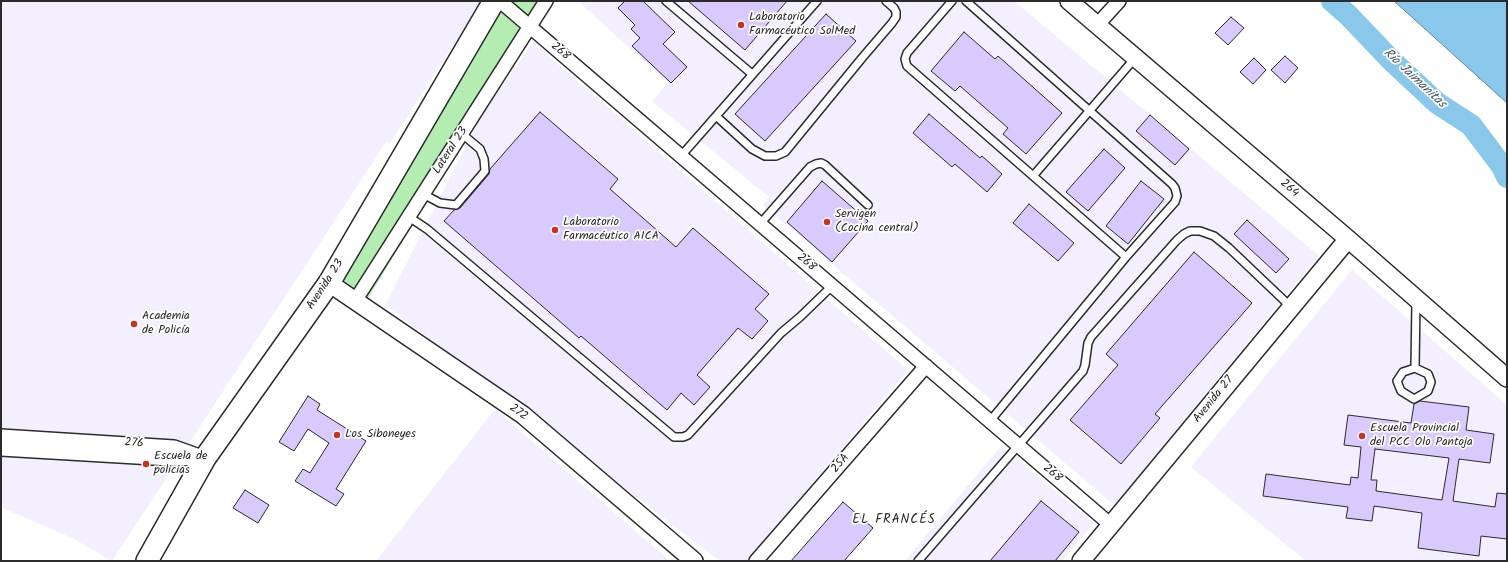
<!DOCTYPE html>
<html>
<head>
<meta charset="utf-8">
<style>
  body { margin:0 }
  #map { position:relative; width:1508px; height:562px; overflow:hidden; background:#fff; font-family:Kalam,sans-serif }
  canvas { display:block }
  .frame { position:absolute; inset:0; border:2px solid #2b2b2b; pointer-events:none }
</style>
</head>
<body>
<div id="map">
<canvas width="1508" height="562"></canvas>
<div class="frame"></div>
</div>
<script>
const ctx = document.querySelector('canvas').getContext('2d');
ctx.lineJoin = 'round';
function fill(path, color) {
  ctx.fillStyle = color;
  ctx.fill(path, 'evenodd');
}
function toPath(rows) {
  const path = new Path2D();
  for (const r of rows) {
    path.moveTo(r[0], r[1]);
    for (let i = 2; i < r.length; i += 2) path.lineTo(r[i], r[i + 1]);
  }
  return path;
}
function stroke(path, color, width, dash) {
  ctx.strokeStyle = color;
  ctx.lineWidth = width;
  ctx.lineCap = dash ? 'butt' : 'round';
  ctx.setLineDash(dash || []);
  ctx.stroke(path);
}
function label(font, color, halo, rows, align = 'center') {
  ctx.font = font + ' Kalam,sans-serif';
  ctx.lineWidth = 3.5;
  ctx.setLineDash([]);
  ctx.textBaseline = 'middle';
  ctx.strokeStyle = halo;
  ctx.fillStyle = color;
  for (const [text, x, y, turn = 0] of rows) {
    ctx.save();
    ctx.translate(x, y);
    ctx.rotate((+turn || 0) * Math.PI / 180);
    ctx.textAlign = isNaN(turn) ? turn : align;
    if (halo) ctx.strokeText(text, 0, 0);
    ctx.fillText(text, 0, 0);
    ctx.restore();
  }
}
fill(toPath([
  [1,1,482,1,390,143,386,142,112,561,74,539,1,507],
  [578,1,1014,1,1319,256,1114,505,763,205,769,197,652,101,668,83],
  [533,42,908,370,747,561,720,561,385,305,481,117],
  [1352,270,1507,405,1507,561,1306,561,1191,467],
  [495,409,670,561,376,561],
  [1001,446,1094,523,1062,561,905,561]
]), '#f3effe');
fill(toPath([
  [499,1,550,1,365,303,329,283]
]), '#b3edb1');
const water = toPath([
  [1394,1,1507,1,1507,103,1394,1]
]);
fill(water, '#89c8ea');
stroke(water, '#63899e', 1);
stroke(toPath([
  [1332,1,1348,15,1392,61,1437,103,1471,125,1502,166,1507,177]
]), '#89c8ea', 22);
const building = toPath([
  [625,1,643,1,675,32,663,44,687,67,671,83,632,46,640,38,631,29,635,25,618,8,625,1],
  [688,1,787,1,745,50,688,1],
  [826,14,856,41,765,141,735,114,826,14],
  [1231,17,1244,28,1228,45,1215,33,1231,17],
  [964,32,995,59,998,56,1062,113,1026,154,1003,134,1008,128,960,86,955,91,931,71,964,32],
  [1285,56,1298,68,1285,83,1271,70,1285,56],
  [1254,58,1266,70,1253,84,1240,72,1254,58],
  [540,112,618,179,610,189,676,247,693,228,769,294,755,309,768,321,752,339,738,328,697,375,710,387,694,405,681,393,667,410,581,336,579,338,444,221,454,210,460,208,489,174,490,169,540,112],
  [929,114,980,158,982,156,1002,174,987,192,955,164,952,167,913,133,929,114],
  [1150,115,1189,149,1175,165,1136,131,1150,115],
  [1104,149,1125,168,1088,211,1066,192,1104,149],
  [822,181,868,221,832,262,787,222,822,181],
  [1141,181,1164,199,1128,244,1106,226,1141,181],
  [1029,204,1074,243,1058,261,1013,223,1029,204],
  [1247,220,1289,259,1276,273,1234,234,1247,220],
  [1194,252,1252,303,1155,414,1160,418,1121,464,1070,420,1118,365,1106,354,1194,252],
  [308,396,320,404,317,410,366,441,336,489,344,494,336,506,295,481,303,469,310,473,329,443,308,429,294,451,279,442,308,396],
  [1420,401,1469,407,1466,430,1494,434,1490,463,1459,459,1453,501,1495,507,1497,493,1507,494,1507,539,1481,536,1479,556,1418,548,1422,513,1374,506,1372,521,1346,518,1348,507,1263,496,1266,474,1350,485,1351,477,1358,478,1361,447,1344,445,1348,415,1411,423,1414,404,1420,401],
  [1375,449,1449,458,1442,500,1376,491,1377,480,1371,480,1375,449],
  [245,490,269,505,258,523,233,508,245,490],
  [1041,501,1079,532,1055,561,990,561,1041,501],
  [843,502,873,528,844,561,791,561,843,502]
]);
fill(building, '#d8cafd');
stroke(building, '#2b2b2b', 1);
const service = toPath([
  [666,1,752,74],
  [952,1,907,53,905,59,907,66,1126,257],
  [966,1,1172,184,1175,188,1177,196,1175,202,1126,257,990,421],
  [716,116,752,149,765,156,776,156,785,152,862,58,892,23,896,17,896,12,894,8,886,1],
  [681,156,817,1],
  [1033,176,1136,57],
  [423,194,440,203,456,205,485,171,484,159,480,149,462,134],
  [409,217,427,229,674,437,683,437,688,435,781,333,800,317,832,286],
  [760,224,810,167,816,164,821,163,825,165,868,205],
  [1415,368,1428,374,1431,382,1428,391,1414,399,1401,391,1397,381,1403,372,1415,368,1416,301],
  [918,561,1083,371,1085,365,1088,343,1091,337,1177,240,1184,234,1190,231,1200,231,1214,236,1229,248,1291,307]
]);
const minor = toPath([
  [500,1,1111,525],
  [1098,24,1119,1],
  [355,301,546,1],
  [1,436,174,447,205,458,170,459,1,449],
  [756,561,926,366]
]);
const tertiary = toPath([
  [1069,1,1348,239,1507,378],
  [329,283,523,415,694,561],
  [1081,561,1348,239]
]);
const primary = toPath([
  [147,561,205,458,329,283,494,1]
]);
stroke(service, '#2b2b2b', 10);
stroke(minor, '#2b2b2b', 16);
stroke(tertiary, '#2b2b2b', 20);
stroke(primary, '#2b2b2b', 24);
stroke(service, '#fff', 7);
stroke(minor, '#fff', 13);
stroke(tertiary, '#fff', 17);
stroke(primary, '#fff', 21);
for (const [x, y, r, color] of [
  [741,25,4,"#c8321e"],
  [827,222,4,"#c8321e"],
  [555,230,4,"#c8321e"],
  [134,324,4,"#c8321e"],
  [337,435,4,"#c8321e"],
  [1362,436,4,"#c8321e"],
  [146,464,4,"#c8321e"]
]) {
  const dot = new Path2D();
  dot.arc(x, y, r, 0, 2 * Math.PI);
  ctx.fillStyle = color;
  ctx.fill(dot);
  stroke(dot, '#fff', 1.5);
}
label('12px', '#2b2b2b', '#fff', [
  ["Laboratorio",749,18],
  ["Farmacéutico SolMed",749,32],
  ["Servigen",835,215],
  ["(Cocina central)",835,229],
  ["Laboratorio",563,223],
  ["Farmacéutico AICA",563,237],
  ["Academia",142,317],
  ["de Policía",142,331],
  ["Escuela Provincial",1370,429],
  ["del PCC Olo Pantoja",1370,443],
  ["Los Siboneyes",345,435],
  ["Escuela de",154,457],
  ["policias",154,471]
], 'left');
label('12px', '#2b2b2b', '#fff', [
  ["268",560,52,41],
  ["Lateral 23",451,151,-57],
  ["264",1289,189,41],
  ["268",806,263,41],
  ["Avenida 23",326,285,-57],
  ["Avenida 27",1214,400,-51],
  ["272",518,413,36],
  ["276",134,444,4],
  ["25A",841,464,-49],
  ["268",1052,474,41]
]);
label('italic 13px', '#475a64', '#fff', [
  ["Río Jaimanitas",1414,79,43]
]);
ctx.letterSpacing = '1px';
label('13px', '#2b2b2b', '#fff', [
  ["EL FRANCÉS",894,521]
]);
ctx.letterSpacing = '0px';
</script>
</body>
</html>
